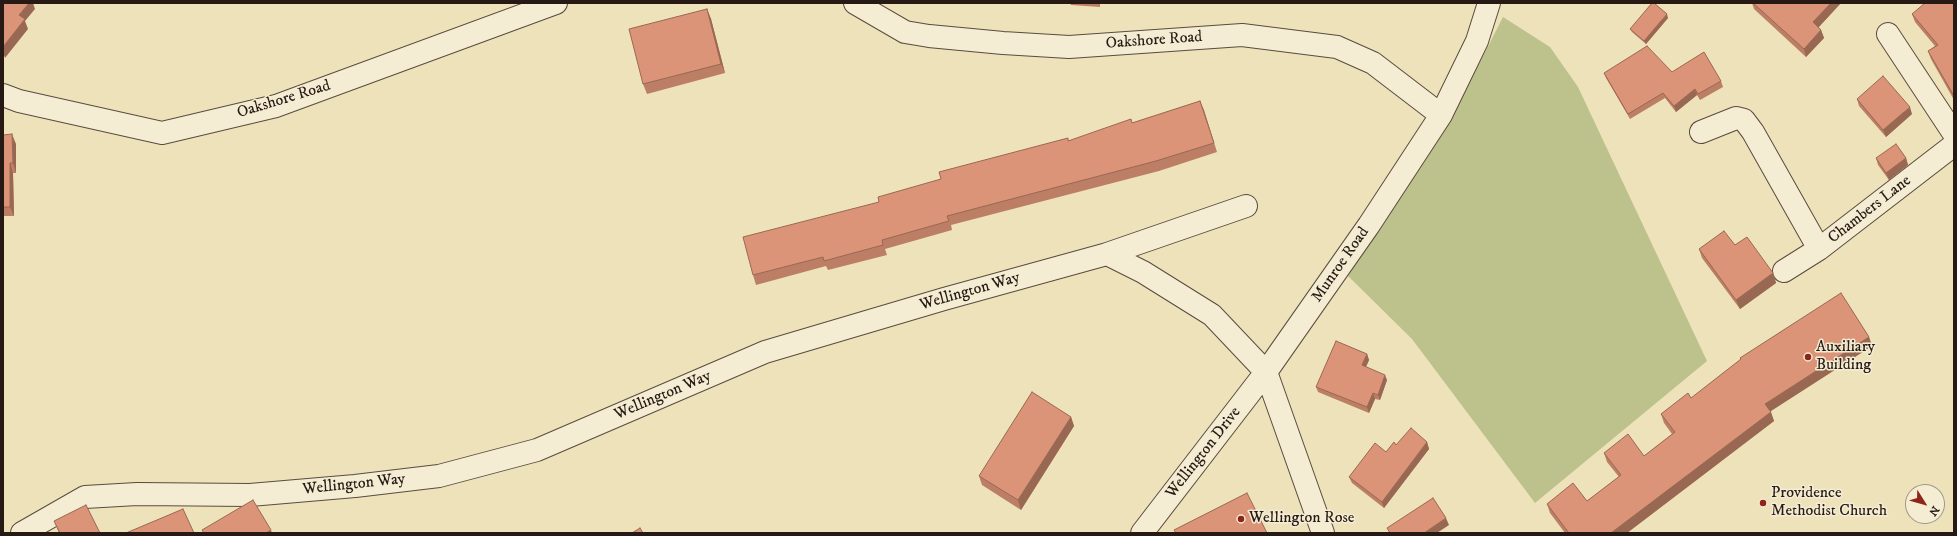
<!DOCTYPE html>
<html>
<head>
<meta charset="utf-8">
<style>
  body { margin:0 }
  #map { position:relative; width:1957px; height:536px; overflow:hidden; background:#eee2bb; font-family:"IM FELL DW Pica",serif }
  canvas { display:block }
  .frame { position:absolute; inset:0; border:4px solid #271a14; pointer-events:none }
  .north { position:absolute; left:1905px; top:484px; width:40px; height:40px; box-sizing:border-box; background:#f4ecd3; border:1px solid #a29887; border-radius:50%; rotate:127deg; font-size:11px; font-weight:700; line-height:16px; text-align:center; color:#271a14 }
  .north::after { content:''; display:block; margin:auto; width:14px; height:18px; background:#8f2418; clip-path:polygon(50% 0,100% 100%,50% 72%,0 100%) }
</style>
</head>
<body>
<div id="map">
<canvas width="1957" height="536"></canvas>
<div class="frame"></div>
<div class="north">N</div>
</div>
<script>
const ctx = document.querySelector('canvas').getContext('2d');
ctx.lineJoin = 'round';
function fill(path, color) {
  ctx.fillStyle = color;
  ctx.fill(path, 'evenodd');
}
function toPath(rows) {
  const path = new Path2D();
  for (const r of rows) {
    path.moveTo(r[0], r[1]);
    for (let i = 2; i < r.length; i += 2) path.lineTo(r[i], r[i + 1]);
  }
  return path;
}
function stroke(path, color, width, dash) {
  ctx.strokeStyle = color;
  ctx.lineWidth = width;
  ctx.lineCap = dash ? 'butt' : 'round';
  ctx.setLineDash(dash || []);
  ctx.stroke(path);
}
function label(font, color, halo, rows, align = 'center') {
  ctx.font = font + ' "IM FELL DW Pica",serif';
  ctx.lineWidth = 3;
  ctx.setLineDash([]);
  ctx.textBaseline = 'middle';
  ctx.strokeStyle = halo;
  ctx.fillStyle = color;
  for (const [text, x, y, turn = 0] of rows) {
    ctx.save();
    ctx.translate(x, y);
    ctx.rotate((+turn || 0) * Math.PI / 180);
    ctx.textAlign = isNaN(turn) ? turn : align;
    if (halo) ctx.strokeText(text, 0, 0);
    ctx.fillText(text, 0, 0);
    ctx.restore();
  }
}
fill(toPath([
  [1503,17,1550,47,1578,87,1707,361,1535,503,1412,339,1348,276,1456,109]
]), '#bdc28d');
const minor = toPath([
  [855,3,905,32,929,36,1003,43,1069,47,1242,35,1337,47,1373,63,1441,115],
  [1888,34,1954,134],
  [3,95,19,101,162,133,276,106,556,3],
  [1701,132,1736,118,1744,120,1753,132,1819,249],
  [1107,254,1246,206],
  [1784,271,1819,249,1954,145],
  [22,533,85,497,137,494,250,495,355,486,439,476,537,450,765,352,944,299,1107,254,1143,272,1212,315,1266,372,1323,533],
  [1142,533,1266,372,1369,225,1441,115,1477,41,1489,3]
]);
stroke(minor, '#594c3e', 24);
stroke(minor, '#f4ecd3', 22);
fill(toPath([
  [1070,3,1100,3,1100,7,1071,5],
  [1752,3,1841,3,1818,28,1821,30,1824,38,1806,57,1754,9],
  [1954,3,1954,100,1931,59,1928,51,1935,46,1915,22,1912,14],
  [707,9,711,19,725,73,647,94,643,84],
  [1668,18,1646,44,1632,32,1630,29],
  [1672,72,1721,81,1723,87,1700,100,1697,95,1676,112,1665,98,1630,119,1606,78,1604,73],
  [1857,99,1912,114,1886,137,1859,106],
  [1200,101,1217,152,1159,171,951,225,952,230,885,249,887,255,828,270,826,266,756,285,753,275,879,202,1069,141,1132,123],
  [3,135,16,144,16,173,13,173,14,216,3,216],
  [1876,158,1906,158,1908,165,1889,180,1878,165],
  [1735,245,1773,273,1776,283,1740,309,1702,258,1699,249],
  [1869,337,1872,346,1770,411,1774,421,1627,533,1565,533,1550,513,1547,504,1587,501,1619,477,1607,462,1604,453,1644,456,1672,434,1664,423,1661,414,1691,398],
  [1367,354,1369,360,1366,367,1387,380,1380,400,1375,399,1369,413,1318,392,1316,387],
  [1071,417,1074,426,1021,510,982,485,979,476],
  [1427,442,1429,449,1384,508,1352,483,1349,477,1386,452,1396,445],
  [54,521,100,533,59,533]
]), '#bc7f66');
fill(toPath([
  [29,3,33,3,35,9,25,21,28,29,5,58,3,52,3,47,19,15],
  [1831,3,1841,3,1816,30,1813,22],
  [707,9,711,19,725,73,721,64],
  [1667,14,1668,18,1646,44,1644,41],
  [1821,30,1824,38,1806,57,1804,49],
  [1695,89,1697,95,1676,112,1674,106],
  [1200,101,1204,110,1217,152],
  [1910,107,1912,114,1886,137,1883,130],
  [12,134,16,144,16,173,13,163],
  [1906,158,1908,165,1889,180,1886,173],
  [10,163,13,173,14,216,10,207],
  [1773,273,1776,283,1740,309,1736,300],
  [1869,337,1872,346,1768,413,1765,404],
  [1367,354,1369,360,1364,371,1362,365],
  [1385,375,1387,380,1380,400,1378,395],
  [1373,393,1375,399,1369,413,1367,407],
  [1771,412,1774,421,1627,533,1611,533],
  [1071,417,1074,426,1021,510,1018,500],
  [1427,442,1429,449,1384,508,1382,502],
  [1446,518,1449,525,1437,533,1424,533],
  [271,530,272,533,266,533]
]), '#996853');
const building = toPath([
  [3,3,29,3,19,15,25,19,3,47,3,3],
  [1652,3,1654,3,1667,14,1644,41,1630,29,1652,3],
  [1753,3,1831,3,1813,22,1821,30,1804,49,1753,3],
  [1925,3,1954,3,1954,96,1928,51,1938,45,1912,14,1925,3],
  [707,9,721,64,643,84,629,29,707,9],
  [1647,46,1672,72,1704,52,1721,81,1698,94,1695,89,1674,106,1663,93,1628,114,1604,73,1647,46],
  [1883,76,1910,107,1883,130,1857,99,1883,76],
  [1200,101,1214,143,1156,161,947,216,949,221,882,240,883,245,824,261,823,257,753,275,743,237,879,202,878,197,941,179,939,172,1068,138,1068,141,1131,119,1132,123,1200,101],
  [12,134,13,163,10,163,10,207,3,207,3,135,12,134],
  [1896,144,1906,158,1886,173,1876,158,1896,144],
  [1724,231,1735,245,1747,237,1773,273,1736,300,1699,249,1724,231],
  [1841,293,1869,337,1765,404,1771,412,1611,533,1569,533,1547,504,1573,483,1587,501,1621,475,1604,453,1628,434,1644,456,1675,432,1661,414,1688,393,1691,398,1741,359,1740,358,1841,293],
  [1336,341,1367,354,1362,365,1385,375,1378,395,1373,393,1367,407,1316,387,1336,341],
  [1032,392,1071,417,1018,500,979,476,1032,392],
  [1411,428,1427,442,1382,502,1349,477,1375,443,1386,452,1394,442,1396,445,1411,428],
  [1247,493,1267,533,1176,533,1174,530,1247,493],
  [1433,498,1446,518,1424,533,1390,533,1387,528,1433,498],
  [253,500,271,530,266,533,204,533,202,530,253,500],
  [86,505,100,533,60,533,54,521,86,505],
  [183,509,194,533,126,533,183,509],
  [640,528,643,533,632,533,640,528]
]);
fill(building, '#db9477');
stroke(building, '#996853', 1);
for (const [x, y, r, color] of [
  [1808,357,4,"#8f2418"],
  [1763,503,4,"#8f2418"],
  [1241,519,4,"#8f2418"]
]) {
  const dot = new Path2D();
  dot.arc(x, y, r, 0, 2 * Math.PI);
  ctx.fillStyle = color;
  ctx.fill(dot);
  stroke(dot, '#f4ecd3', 1.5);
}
label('16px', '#271a14', '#f4ecd3', [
  ["Oakshore Road",1154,41,-4],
  ["Oakshore Road",284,100,-17],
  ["Chambers Lane",1870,210,-38],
  ["Munroe Road",1341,265,-55],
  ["Wellington Way",970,292,-16],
  ["Wellington Way",663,396,-23],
  ["Wellington Drive",1204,453,-52],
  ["Wellington Way",354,485,-6]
]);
label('16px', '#271a14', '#f4ecd3', [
  ["Auxiliary",1816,348],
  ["Building",1816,366],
  ["Providence",1771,494],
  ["Methodist Church",1771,512],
  ["Wellington Rose",1249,519]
], 'left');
</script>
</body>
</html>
